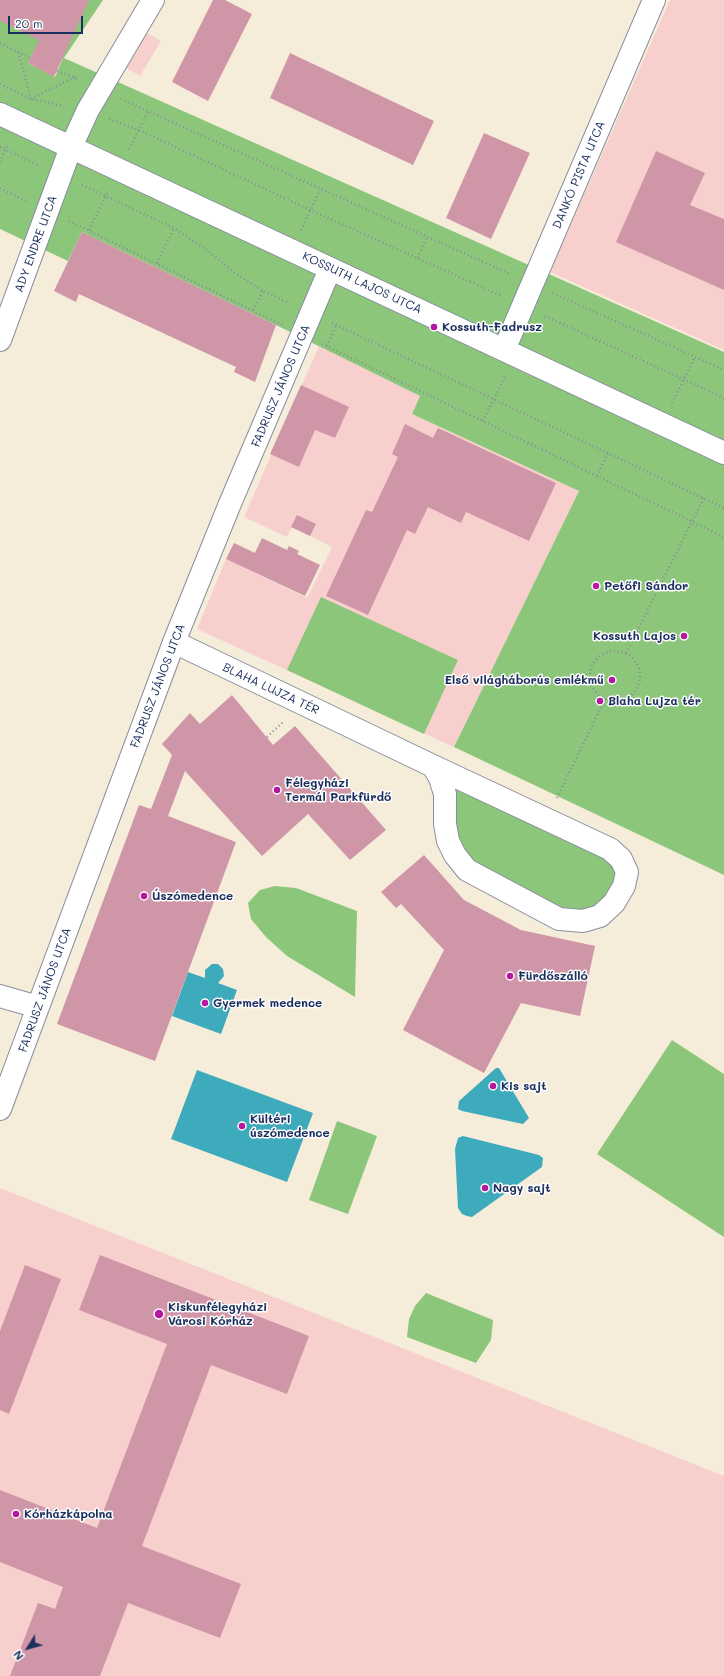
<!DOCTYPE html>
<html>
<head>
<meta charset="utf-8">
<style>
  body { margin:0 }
  #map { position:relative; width:724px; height:1676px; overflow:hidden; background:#f6ecda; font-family:Mali,sans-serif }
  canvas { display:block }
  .north { position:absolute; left:8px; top:1628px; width:40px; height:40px; -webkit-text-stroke:3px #fff; paint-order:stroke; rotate:233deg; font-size:11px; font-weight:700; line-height:16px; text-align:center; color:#1b2f5e }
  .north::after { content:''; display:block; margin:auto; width:14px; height:18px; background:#1b2f5e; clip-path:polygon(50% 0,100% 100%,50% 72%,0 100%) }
  .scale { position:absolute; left:8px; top:16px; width:75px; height:18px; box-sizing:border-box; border:2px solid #1b2f5e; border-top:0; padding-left:5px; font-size:12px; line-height:14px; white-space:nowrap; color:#1b2f5e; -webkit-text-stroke:3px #fff; paint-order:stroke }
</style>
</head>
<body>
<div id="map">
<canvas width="724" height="1676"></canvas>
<div class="north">N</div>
<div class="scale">20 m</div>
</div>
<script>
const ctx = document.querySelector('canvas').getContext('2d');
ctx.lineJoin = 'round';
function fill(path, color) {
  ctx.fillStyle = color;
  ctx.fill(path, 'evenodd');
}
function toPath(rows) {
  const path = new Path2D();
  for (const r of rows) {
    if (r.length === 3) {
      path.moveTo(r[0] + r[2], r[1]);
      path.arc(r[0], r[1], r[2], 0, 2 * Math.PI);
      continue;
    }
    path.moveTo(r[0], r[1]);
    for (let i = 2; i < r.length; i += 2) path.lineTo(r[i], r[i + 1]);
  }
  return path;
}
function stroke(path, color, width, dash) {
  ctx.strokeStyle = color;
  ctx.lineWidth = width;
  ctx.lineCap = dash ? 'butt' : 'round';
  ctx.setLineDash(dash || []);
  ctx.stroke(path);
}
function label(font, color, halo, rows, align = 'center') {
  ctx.font = font + ' Mali,sans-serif';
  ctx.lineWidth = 3;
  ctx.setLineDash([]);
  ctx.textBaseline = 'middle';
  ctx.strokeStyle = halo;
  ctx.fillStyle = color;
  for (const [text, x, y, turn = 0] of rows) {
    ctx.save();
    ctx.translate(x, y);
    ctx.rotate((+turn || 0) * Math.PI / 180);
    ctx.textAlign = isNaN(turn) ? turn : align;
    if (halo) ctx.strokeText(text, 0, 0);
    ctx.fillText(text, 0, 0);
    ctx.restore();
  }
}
fill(toPath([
  [670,0,724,0,724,350,550,272],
  [147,33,161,41,140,76,126,68],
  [319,346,420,396,412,414,579,491,454,747,197,629,226,559,307,598,332,547,292,527,287,537,244,517],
  [0,1188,724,1476,724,1676,0,1676]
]), '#f7d0cd');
fill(toPath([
  [0,0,103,0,64,58,724,352,724,875,454,747,579,491,412,414,420,396,276,325,82,232,68,261,0,229],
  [40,40,63,58,55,77,28,63],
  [321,597,458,660,424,734,287,670],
  [440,778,610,849,624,886,583,921,467,870],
  [275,886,296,888,357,911,355,997,287,956,266,937,251,919,248,903,260,890],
  [672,1040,724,1074,724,1237,597,1154],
  [337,1121,377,1136,348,1214,309,1200],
  [426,1293,493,1320,491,1340,476,1363,407,1337,409,1319,415,1306]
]), '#8cc67a');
fill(toPath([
  [212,964,218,964,223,969,224,976,218,983,237,990,221,1034,172,1016,188,972,205,978,205,970],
  [496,1068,499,1068,529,1118,523,1124,462,1111,458,1109,459,1101],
  [197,1070,313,1113,287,1182,171,1139],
  [463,1136,539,1155,543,1158,542,1167,472,1217,467,1216,462,1214,458,1208,455,1149,458,1138]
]), '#3dabbb');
fill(toPath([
  [0,0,89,0,54,77,28,63,39,40,0,21],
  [213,0,225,0,252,14,208,101,172,82],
  [290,53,434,121,413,165,270,98],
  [484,133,530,153,491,239,446,218],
  [656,151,705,173,690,205,724,219,724,290,616,242],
  [82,232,276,325,255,382,234,372,236,367,79,294,76,302,54,291],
  [301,385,349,407,335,438,315,430,299,467,270,454],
  [405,424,433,438,438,428,556,483,529,541,466,512,461,523,428,507,415,534,407,530,368,615,326,596,366,510,372,512,398,457,392,454],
  [297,515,316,524,310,536,291,527],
  [262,538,287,550,289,546,299,551,297,554,320,565,305,596,226,559,234,543,255,553],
  [232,695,273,745,295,726,386,830,350,860,308,814,262,856,185,771,168,816,236,842,155,1061,57,1024,139,805,151,809,172,755,162,744,190,713,200,724],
  [424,855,464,900,521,930,595,946,580,1016,521,1003,484,1073,403,1030,444,950,401,904,396,908,381,892],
  [100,1255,309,1336,287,1394,211,1365,142,1546,241,1584,220,1638,128,1603,100,1676,10,1676,38,1603,55,1609,63,1587,0,1562,0,1490,97,1528,167,1344,79,1310],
  [25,1265,61,1279,9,1414,0,1410,0,1331]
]), '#cf96a7');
const minor = toPath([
  [0,114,724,453],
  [0,340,71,147,88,110,153,0],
  [504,350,654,0],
  [174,642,433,766],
  [433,766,610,849,621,859,627,872,624,886,614,903,600,916,583,921,559,919,467,870,455,855,448,841,445,824,445,794,440,778,433,766],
  [0,996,38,1007],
  [0,1109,174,642,229,506,330,269]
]);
stroke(minor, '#888e9c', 24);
stroke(toPath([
  [0,43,30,58],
  [18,52,31,98],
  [57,71,78,79],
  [0,84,31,99,64,106],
  [31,99,75,77],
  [121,99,510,274],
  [109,119,139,130,310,210,502,296],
  [0,147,40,166],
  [129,149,148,112],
  [0,162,8,144],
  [82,185,174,228,208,251,235,273,263,291,289,303],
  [0,188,26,201],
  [69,221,282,325],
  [89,230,108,191],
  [301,230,320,190],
  [418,258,427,237],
  [157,263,174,228],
  [553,293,724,370],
  [253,310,263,291],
  [545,316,724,398],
  [332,323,724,508],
  [322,344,724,537],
  [327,346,336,325],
  [672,403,695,357],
  [483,421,505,377],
  [597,476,608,453],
  [615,676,25],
  [626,653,704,498],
  [267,737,284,721],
  [557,798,605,699]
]), '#888e9c', 2.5, [1, 3]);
stroke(minor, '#fff', 22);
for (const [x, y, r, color] of [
  [434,327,4,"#b5179e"],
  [596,586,4,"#b5179e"],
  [684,636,4,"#b5179e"],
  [612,680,4,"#b5179e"],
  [600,701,4,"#b5179e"],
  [277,790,4,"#b5179e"],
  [144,896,4,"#b5179e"],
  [510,976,4,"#b5179e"],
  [205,1003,4,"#b5179e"],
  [493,1086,4,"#b5179e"],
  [242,1126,4,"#b5179e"],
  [485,1188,4,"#b5179e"],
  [159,1314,5,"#b5179e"],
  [16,1514,4,"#b5179e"]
]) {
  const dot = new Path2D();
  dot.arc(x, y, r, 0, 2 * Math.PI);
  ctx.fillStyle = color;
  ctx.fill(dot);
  stroke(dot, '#fff', 1.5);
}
label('12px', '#1b2f5e', '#fff', [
  ["DANKÓ PISTA UTCA",579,175,-67],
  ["ADY ENDRE UTCA",36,244,-70],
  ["KOSSUTH LAJOS UTCA",362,283,25],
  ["FADRUSZ JÁNOS UTCA",281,386,-67],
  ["FADRUSZ JÁNOS UTCA",158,686,-69],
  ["BLAHA LUJZA TÉR",271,689,25],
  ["FADRUSZ JÁNOS UTCA",45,990,-70]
]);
label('bold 12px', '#1b2f5e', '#fff', [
  ["Kossuth-Fadrusz",442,327],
  ["Petőfi Sándor",604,586],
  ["Kossuth Lajos",676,636,"right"],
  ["Első világháborús emlékmű",604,680,"right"],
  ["Blaha Lujza tér",608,701],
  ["Félegyházi",285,783],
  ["Termál Parkfürdő",285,797],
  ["Úszómedence",152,896],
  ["Fürdőszálló",518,976],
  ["Gyermek medence",213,1003],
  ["Kis sajt",501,1086],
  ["Kültéri",250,1119],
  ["úszómedence",250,1133],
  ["Nagy sajt",493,1188],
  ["Kiskunfélegyházi",168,1307],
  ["Városi Kórház",168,1321],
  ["Kórházkápolna",24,1514]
], 'left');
</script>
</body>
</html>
